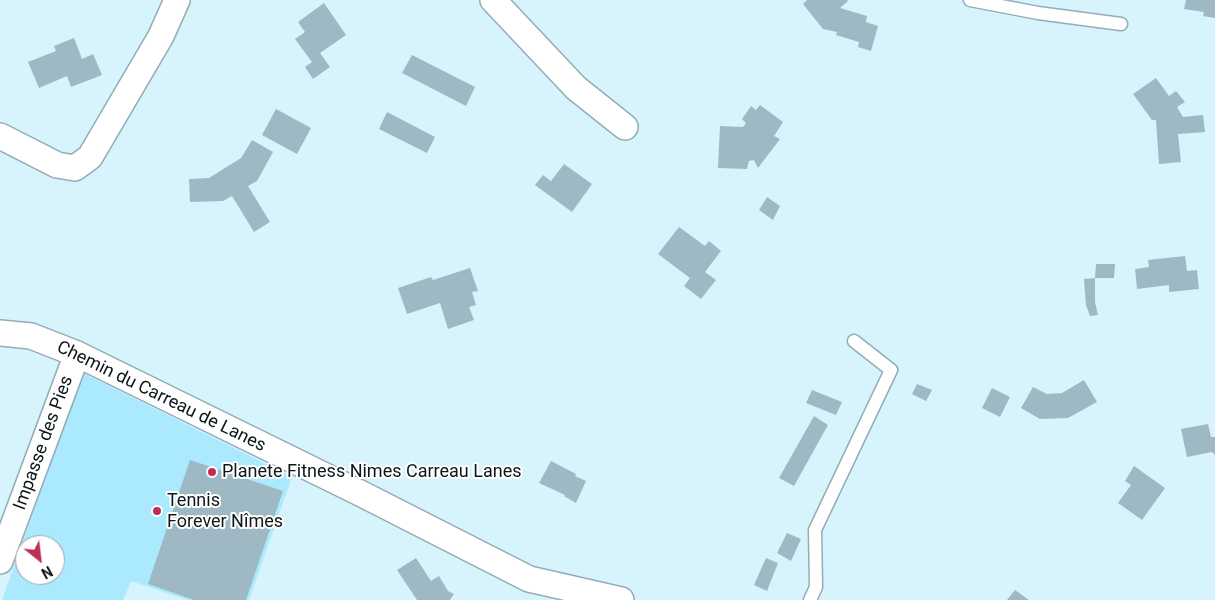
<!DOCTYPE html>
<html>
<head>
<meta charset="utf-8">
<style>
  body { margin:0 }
  #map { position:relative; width:1215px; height:600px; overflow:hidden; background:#d7f3fc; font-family:Roboto,sans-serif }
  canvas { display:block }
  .north { position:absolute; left:15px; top:535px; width:50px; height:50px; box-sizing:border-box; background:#fff; border:1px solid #9ea2a3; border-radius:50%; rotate:151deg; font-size:14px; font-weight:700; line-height:20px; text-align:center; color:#0d171a }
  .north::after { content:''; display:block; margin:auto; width:18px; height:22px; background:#be2f55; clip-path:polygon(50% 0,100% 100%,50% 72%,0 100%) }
</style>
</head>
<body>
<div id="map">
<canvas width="1215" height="600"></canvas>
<div class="north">N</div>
</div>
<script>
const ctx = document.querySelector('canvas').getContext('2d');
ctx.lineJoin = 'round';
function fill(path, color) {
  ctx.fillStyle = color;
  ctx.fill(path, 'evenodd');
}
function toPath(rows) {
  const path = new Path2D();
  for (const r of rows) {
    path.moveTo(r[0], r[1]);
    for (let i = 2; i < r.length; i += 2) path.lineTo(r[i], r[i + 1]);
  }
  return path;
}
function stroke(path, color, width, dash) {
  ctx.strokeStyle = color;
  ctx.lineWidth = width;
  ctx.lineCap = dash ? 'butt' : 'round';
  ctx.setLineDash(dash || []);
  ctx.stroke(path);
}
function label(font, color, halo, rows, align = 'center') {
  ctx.font = font + ' Roboto,sans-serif';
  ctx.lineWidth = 4;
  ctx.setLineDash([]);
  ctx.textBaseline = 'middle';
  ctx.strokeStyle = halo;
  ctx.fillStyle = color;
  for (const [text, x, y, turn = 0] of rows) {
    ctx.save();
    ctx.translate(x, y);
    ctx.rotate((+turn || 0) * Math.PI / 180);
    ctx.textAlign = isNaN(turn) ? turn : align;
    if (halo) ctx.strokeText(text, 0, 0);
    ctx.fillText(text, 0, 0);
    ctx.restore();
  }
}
fill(toPath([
  [83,373,292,477,249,600,188,600,131,581,123,600,2,600],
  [25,545,55,545,55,575,25,575]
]), '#aae9fe');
fill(toPath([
  [807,0,847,0,848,1,840,8,867,16,866,22,878,26,871,51,858,47,859,42,836,35,837,32,823,29,803,4],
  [1186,0,1215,0,1215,18,1203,16,1204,12,1184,9],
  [324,3,346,35,320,53,330,67,313,79,305,67,312,62,295,39,305,32,298,22],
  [74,38,82,59,93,54,102,75,71,87,67,76,39,88,28,62,56,51,54,46],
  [412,55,475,87,466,106,402,73],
  [1156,78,1169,96,1176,91,1185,102,1177,107,1183,117,1203,115,1205,132,1178,134,1181,162,1159,164,1156,120,1152,120,1133,94],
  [760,105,783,122,774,136,780,139,758,168,754,160,749,161,747,169,718,168,720,126,743,127,746,123,742,119,751,106,756,110],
  [276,109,311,128,297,154,262,135],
  [387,112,435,137,427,153,379,129],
  [252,140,273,152,257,181,248,186,270,222,254,232,232,196,223,201,190,202,189,179,209,178,241,158],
  [564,164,592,184,572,212,535,185,543,175,551,181],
  [767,197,780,206,773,220,759,210],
  [679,227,705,246,709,241,721,251,705,272,716,280,701,299,684,286,690,278,658,254],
  [1185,256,1187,271,1197,270,1199,289,1169,292,1169,285,1137,289,1135,269,1149,267,1148,260],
  [1096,264,1115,264,1114,278,1095,278],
  [470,268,478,291,472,292,476,305,469,307,474,320,448,329,440,303,407,314,398,288,431,277,433,280],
  [1095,278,1095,302,1098,315,1090,316,1086,305,1084,279],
  [1084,380,1097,402,1068,418,1040,419,1021,408,1033,387,1047,394,1062,393],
  [917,384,932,390,926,401,912,394],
  [992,388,1010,397,1000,417,982,408],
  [812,390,842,402,836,415,806,403],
  [814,416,828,425,794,486,779,478],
  [1208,424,1211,437,1215,437,1215,455,1212,452,1187,457,1181,429],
  [190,460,283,491,246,600,194,600,148,584],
  [551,461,576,474,575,476,586,481,576,503,564,496,565,495,539,483],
  [1134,466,1165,488,1142,520,1118,503,1131,485,1125,481],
  [787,533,801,539,791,561,777,553],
  [416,558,431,581,439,576,448,591,454,594,450,600,417,600,397,570],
  [766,558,778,563,767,591,754,585],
  [1015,590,1029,600,1007,600]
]), '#9eb9c3');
const service = toPath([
  [970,0,1038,13,1121,24],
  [810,600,816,587,815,530,891,370,854,341]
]);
const minor = toPath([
  [493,0,576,88,625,127],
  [0,136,57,165,75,168,90,157,161,36,177,0],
  [0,333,31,336,77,354,362,494,529,579,621,600],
  [0,561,77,354]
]);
stroke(service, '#92adb6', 15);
stroke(minor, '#92adb6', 28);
stroke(service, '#fff', 12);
stroke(minor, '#fff', 25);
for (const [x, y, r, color] of [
  [212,472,5,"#be2f55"],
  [157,511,5,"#be2f55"]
]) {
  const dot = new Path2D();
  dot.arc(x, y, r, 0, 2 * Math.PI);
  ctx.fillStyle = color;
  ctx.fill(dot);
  stroke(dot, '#fff', 2);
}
label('18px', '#0d171a', '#fff', [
  ["Chemin du Carreau de Lanes",161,397,26],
  ["Impasse des Pies",44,443,-70]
]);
label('18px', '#0d171a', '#fff', [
  ["Planete Fitness Nimes Carreau Lanes",222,472],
  ["Tennis",167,501],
  ["Forever Nîmes",167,522]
], 'left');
</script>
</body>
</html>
